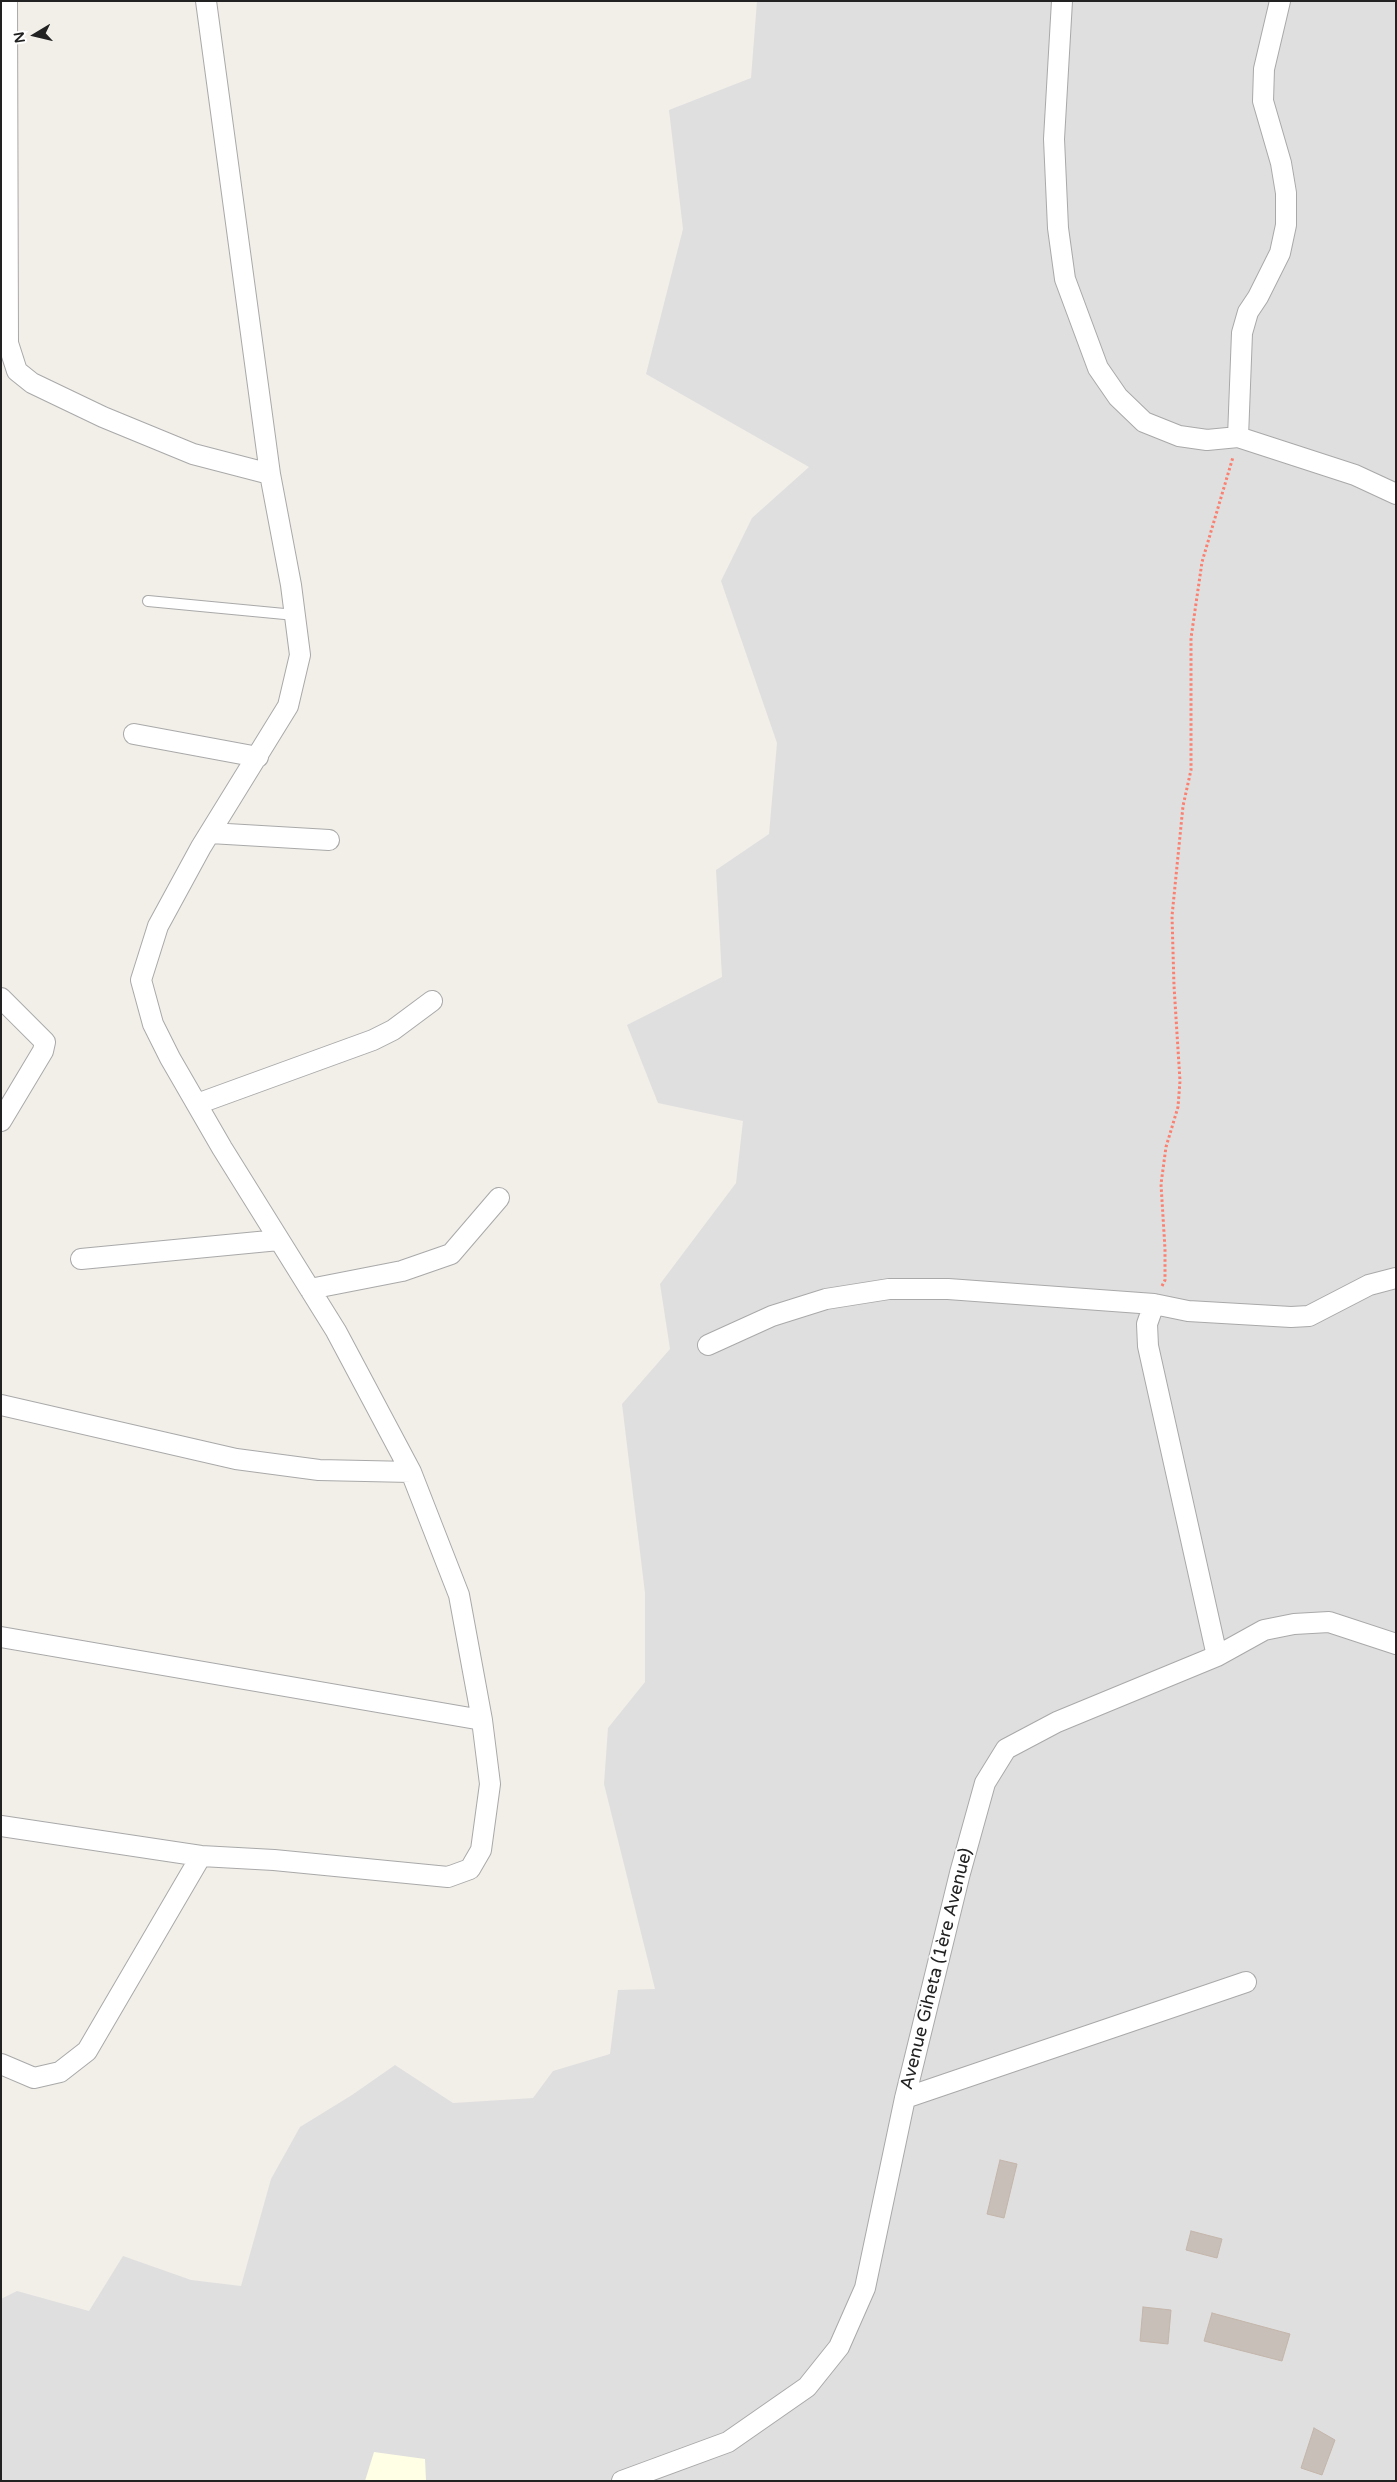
<!DOCTYPE html>
<html>
<head>
<meta charset="utf-8">
<style>
  body { margin:0 }
  #map { position:relative; width:1397px; height:2482px; overflow:hidden; background:#f2efe9; font-family:"Varela Round",sans-serif }
  canvas { display:block }
  .frame { position:absolute; inset:0; border:2px solid #222; pointer-events:none }
  .north { position:absolute; left:10px; top:10px; width:50px; height:50px; -webkit-text-stroke:4px #fff; paint-order:stroke; rotate:261deg; font-size:14px; font-weight:700; line-height:20px; text-align:center; color:#222 }
  .north::after { content:''; display:block; margin:auto; width:18px; height:22px; background:#222; clip-path:polygon(50% 0,100% 100%,50% 72%,0 100%) }
</style>
</head>
<body>
<div id="map">
<canvas width="1397" height="2482"></canvas>
<div class="frame"></div>
<div class="north">N</div>
</div>
<script>
const ctx = document.querySelector('canvas').getContext('2d');
ctx.lineJoin = 'round';
function fill(path, color) {
  ctx.fillStyle = color;
  ctx.fill(path, 'evenodd');
}
function toPath(rows) {
  const path = new Path2D();
  for (const r of rows) {
    path.moveTo(r[0], r[1]);
    for (let i = 2; i < r.length; i += 2) path.lineTo(r[i], r[i + 1]);
  }
  return path;
}
function stroke(path, color, width, dash) {
  ctx.strokeStyle = color;
  ctx.lineWidth = width;
  ctx.lineCap = dash ? 'butt' : 'round';
  ctx.setLineDash(dash || []);
  ctx.stroke(path);
}
function label(font, color, halo, rows, align = 'center') {
  ctx.font = font + ' "Varela Round",sans-serif';
  ctx.lineWidth = 4;
  ctx.setLineDash([]);
  ctx.textBaseline = 'middle';
  ctx.strokeStyle = halo;
  ctx.fillStyle = color;
  for (const [text, x, y, turn = 0] of rows) {
    ctx.save();
    ctx.translate(x, y);
    ctx.rotate((+turn || 0) * Math.PI / 180);
    ctx.textAlign = isNaN(turn) ? turn : align;
    if (halo) ctx.strokeText(text, 0, 0);
    ctx.fillText(text, 0, 0);
    ctx.restore();
  }
}
fill(toPath([
  [757,1,1396,1,1396,2481,1,2481,1,2299,17,2291,89,2311,123,2256,191,2280,241,2286,271,2179,300,2127,352,2095,395,2065,453,2103,533,2098,553,2071,610,2054,618,1990,655,1989,604,1784,608,1728,645,1682,645,1593,622,1404,670,1349,660,1284,736,1183,743,1121,658,1103,627,1025,722,977,716,870,769,834,777,743,721,581,752,518,809,467,646,374,683,229,669,110,751,78]
]), '#e0dfdf');
fill(toPath([
  [374,2452,425,2459,426,2481,365,2481]
]), '#ffffe5');
const building = toPath([
  [1000,2160,1017,2164,1004,2218,987,2214,1000,2160],
  [1191,2231,1222,2239,1217,2258,1186,2250,1191,2231],
  [1143,2307,1171,2310,1168,2344,1140,2341,1143,2307],
  [1212,2313,1290,2334,1282,2361,1204,2341,1212,2313],
  [1314,2428,1335,2440,1322,2475,1301,2468,1314,2428]
]);
fill(building, '#c7bfb8');
stroke(building, '#c4b6ab', 1);
const service = toPath([
  [148,601,295,615]
]);
const minor = toPath([
  [7,1,8,343,17,371,32,383,103,417,193,454,270,474],
  [206,1,270,474,291,585,300,655,288,706,201,847,158,926,141,980,153,1024,170,1058,222,1148,336,1331,411,1472],
  [1062,1,1054,139,1058,228,1065,279,1098,368,1118,397,1144,422,1179,436,1207,440,1238,437,1355,475,1396,494],
  [1238,437,1242,333,1248,312,1258,297,1280,253,1286,225,1286,193,1281,163,1263,101,1264,69,1280,1],
  [134,734,258,757],
  [210,833,329,840],
  [1,998,45,1042,43,1051,1,1121],
  [197,1104,373,1040,393,1030,432,1001],
  [81,1259,279,1240],
  [310,1289,402,1271,451,1254,499,1198],
  [1154,1304,1147,1324,1148,1346,1217,1656],
  [708,1345,772,1316,826,1299,889,1289,948,1289,1154,1304,1188,1311,1291,1317,1309,1316,1369,1285,1396,1278],
  [1,1405,236,1459,319,1470,411,1472,459,1595,482,1720,490,1784,481,1850,470,1869,448,1877,274,1860,201,1856,1,1826],
  [1,1637,482,1720],
  [1,2064,34,2078,60,2072,87,2051,201,1856],
  [905,2098,1246,1982],
  [622,2481,728,2442,807,2387,839,2347,865,2288,905,2098,960,1873,985,1783,1006,1749,1057,1722,1217,1656,1264,1630,1294,1624,1329,1622,1396,1644]
]);
stroke(service, '#a9a9a9', 12);
stroke(minor, '#a9a9a9', 22);
stroke(toPath([
  [1162,1286,1165,1280,1165,1249,1161,1184,1166,1147,1178,1107,1180,1081,1174,986,1172,916,1183,806,1191,770,1191,638,1202,562,1233,457]
]), '#fa8072', 3, [2.5, 2.5]);
stroke(service, '#fff', 10);
stroke(minor, '#fff', 20);
label('18px', '#222', '#fff', [
  ["Avenue Giheta (1ère Avenue)",937,1969,-76]
]);
</script>
</body>
</html>
